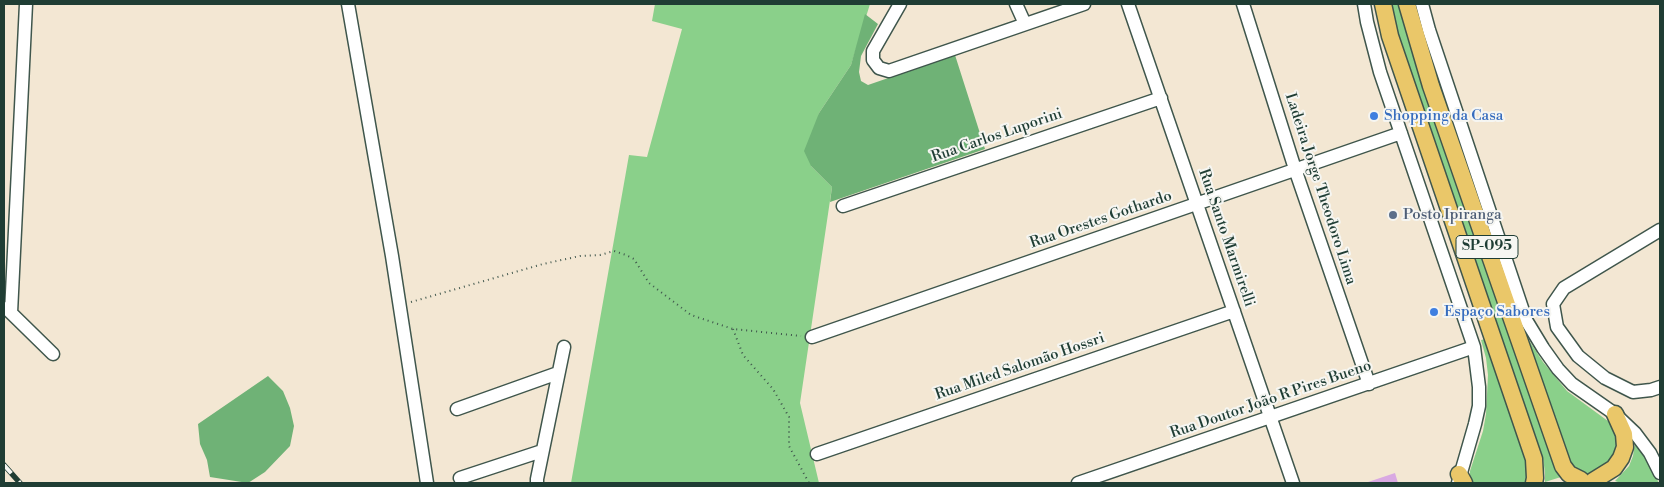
<!DOCTYPE html>
<html>
<head>
<meta charset="utf-8">
<style>
  body { margin:0 }
  #map { position:relative; width:1664px; height:487px; overflow:hidden; background:#f3e7d3; font-family:"Libre Bodoni",serif }
  canvas { display:block }
  .frame { position:absolute; inset:0; border:5px solid #1f3d34; pointer-events:none }
</style>
</head>
<body>
<div id="map">
<canvas width="1664" height="487"></canvas>
<div class="frame"></div>
</div>
<script>
const ctx = document.querySelector('canvas').getContext('2d');
ctx.lineJoin = 'round';
function fill(path, color) {
  ctx.fillStyle = color;
  ctx.fill(path, 'evenodd');
}
function toPath(rows) {
  const path = new Path2D();
  for (const r of rows) {
    path.moveTo(r[0], r[1]);
    for (let i = 2; i < r.length; i += 2) path.lineTo(r[i], r[i + 1]);
  }
  return path;
}
function stroke(path, color, width, dash) {
  ctx.strokeStyle = color;
  ctx.lineWidth = width;
  ctx.lineCap = dash ? 'butt' : 'round';
  ctx.setLineDash(dash || []);
  ctx.stroke(path);
}
function label(font, color, halo, rows, align = 'center') {
  ctx.font = font + ' "Libre Bodoni",serif';
  ctx.lineWidth = 4;
  ctx.setLineDash([]);
  ctx.textBaseline = 'middle';
  ctx.strokeStyle = halo;
  ctx.fillStyle = color;
  for (const [text, x, y, turn = 0] of rows) {
    ctx.save();
    ctx.translate(x, y);
    ctx.rotate((+turn || 0) * Math.PI / 180);
    ctx.textAlign = isNaN(turn) ? turn : align;
    if (halo) ctx.strokeText(text, 0, 0);
    ctx.fillText(text, 0, 0);
    ctx.restore();
  }
}
fill(toPath([
  [655,4,870,4,851,65,819,113,811,166,832,187,800,403,819,483,571,483,629,155,647,157,682,29,652,21],
  [1389,4,1399,4,1412,49,1552,459,1561,477,1545,482,1545,473,1543,458,1403,52],
  [1521,328,1543,362,1567,391,1612,424,1618,434,1616,459,1591,475,1585,475,1572,470],
  [1486,339,1527,460,1528,483,1472,483,1470,480,1470,471,1483,431,1486,414,1488,375,1486,358,1481,340],
  [1635,443,1647,459,1659,483,1621,483,1615,481,1629,466,1633,456]
]), '#8ad08a');
fill(toPath([
  [865,14,878,24,861,56,859,72,861,81,868,85,955,55,985,149,830,202,832,187,811,166,804,151,819,113,851,65],
  [268,376,283,391,290,408,294,426,290,446,265,472,248,483,210,477,207,460,200,444,198,424]
]), '#6fb276');
fill(toPath([
  [1395,473,1398,483,1365,483]
]), '#d9a9e2');
const minor = toPath([
  [348,4,392,256,427,483],
  [900,4,873,51,873,60,879,68,889,71,1084,4],
  [1016,4,1025,24],
  [1128,4,1293,483],
  [1243,4,1295,169,1369,384],
  [1364,4,1367,22,1380,72,1474,347,1479,387,1479,406,1475,424,1458,483],
  [1422,4,1429,30,1526,320,1543,348,1558,369,1572,384,1615,414,1635,433,1650,453,1660,473],
  [843,206,1161,98],
  [1660,230,1564,288,1553,304,1557,327,1578,356,1605,378,1633,392,1651,390,1660,387],
  [6,308,53,354],
  [11,313,26,4],
  [812,337,1401,133],
  [457,409,558,373],
  [817,454,1234,311],
  [460,478,542,451],
  [537,483,537,479,564,347],
  [1078,483,1474,347]
]);
const major = toPath([
  [1383,4,1390,36,1534,459,1535,478,1534,483],
  [1407,4,1431,86,1563,466,1569,474,1581,480],
  [1459,474,1464,483],
  [1593,481,1614,468,1621,458,1625,447,1624,434,1615,414]
]);
stroke(minor, '#3f564c', 15);
stroke(major, '#3f564c', 19);
stroke(toPath([
  [411,302,543,264,580,256,600,255,614,251,626,255,634,259,649,283,691,315,733,329,801,336],
  [733,329,743,355,773,389,789,417,789,446,809,483]
]), '#3f564c', 2, [1, 4]);
stroke(minor, '#fff', 12);
stroke(major, '#eac769', 16);
const rail = toPath([
  [4,465,20,483]
]);
stroke(rail, '#1f3d34', 5.5);
stroke(rail, '#f6f6f2', 4, [11]);
for (const [x, y, r, color] of [
  [1374,116,5,"#3f7fe0"],
  [1393,215,5,"#5c6f8a"],
  [1434,312,5,"#3f7fe0"]
]) {
  const dot = new Path2D();
  dot.arc(x, y, r, 0, 2 * Math.PI);
  ctx.fillStyle = color;
  ctx.fill(dot);
  stroke(dot, '#f6f6f2', 2);
}
for (const [x, y, w] of [
  [1487,247,62]
]) {
  const box = new Path2D();
  box.roundRect(x - w / 2, y - 11.5, w, 23, 4);
  ctx.fillStyle = '#f6f6f2';
  ctx.fill(box);
  stroke(box, '#1f3d34', 1);
}
label('bold 14px', '#1f3d34', null, [
  ["SP-095",1487,247]
]);
label('15px', '#366cbe', '#f6f6f2', [
  ["Shopping da Casa",1384,116],
  ["Espaço Sabores",1444,312]
], 'left');
label('15px', '#1f3d34', '#f6f6f2', [
  ["Rua Carlos Luporini",997,136,-19],
  ["Ladeira Jorge Theodoro Lima",1320,189,72],
  ["Rua Orestes Gothardo",1101,220,-19],
  ["Rua Santo Marmirelli",1226,238,71],
  ["Rua Miled Salomão Hossri",1020,367,-19],
  ["Rua Doutor João R Pires Bueno",1271,400,-19]
]);
label('15px', '#4e5e75', '#f6f6f2', [
  ["Posto Ipiranga",1403,215]
], 'left');
</script>
</body>
</html>
